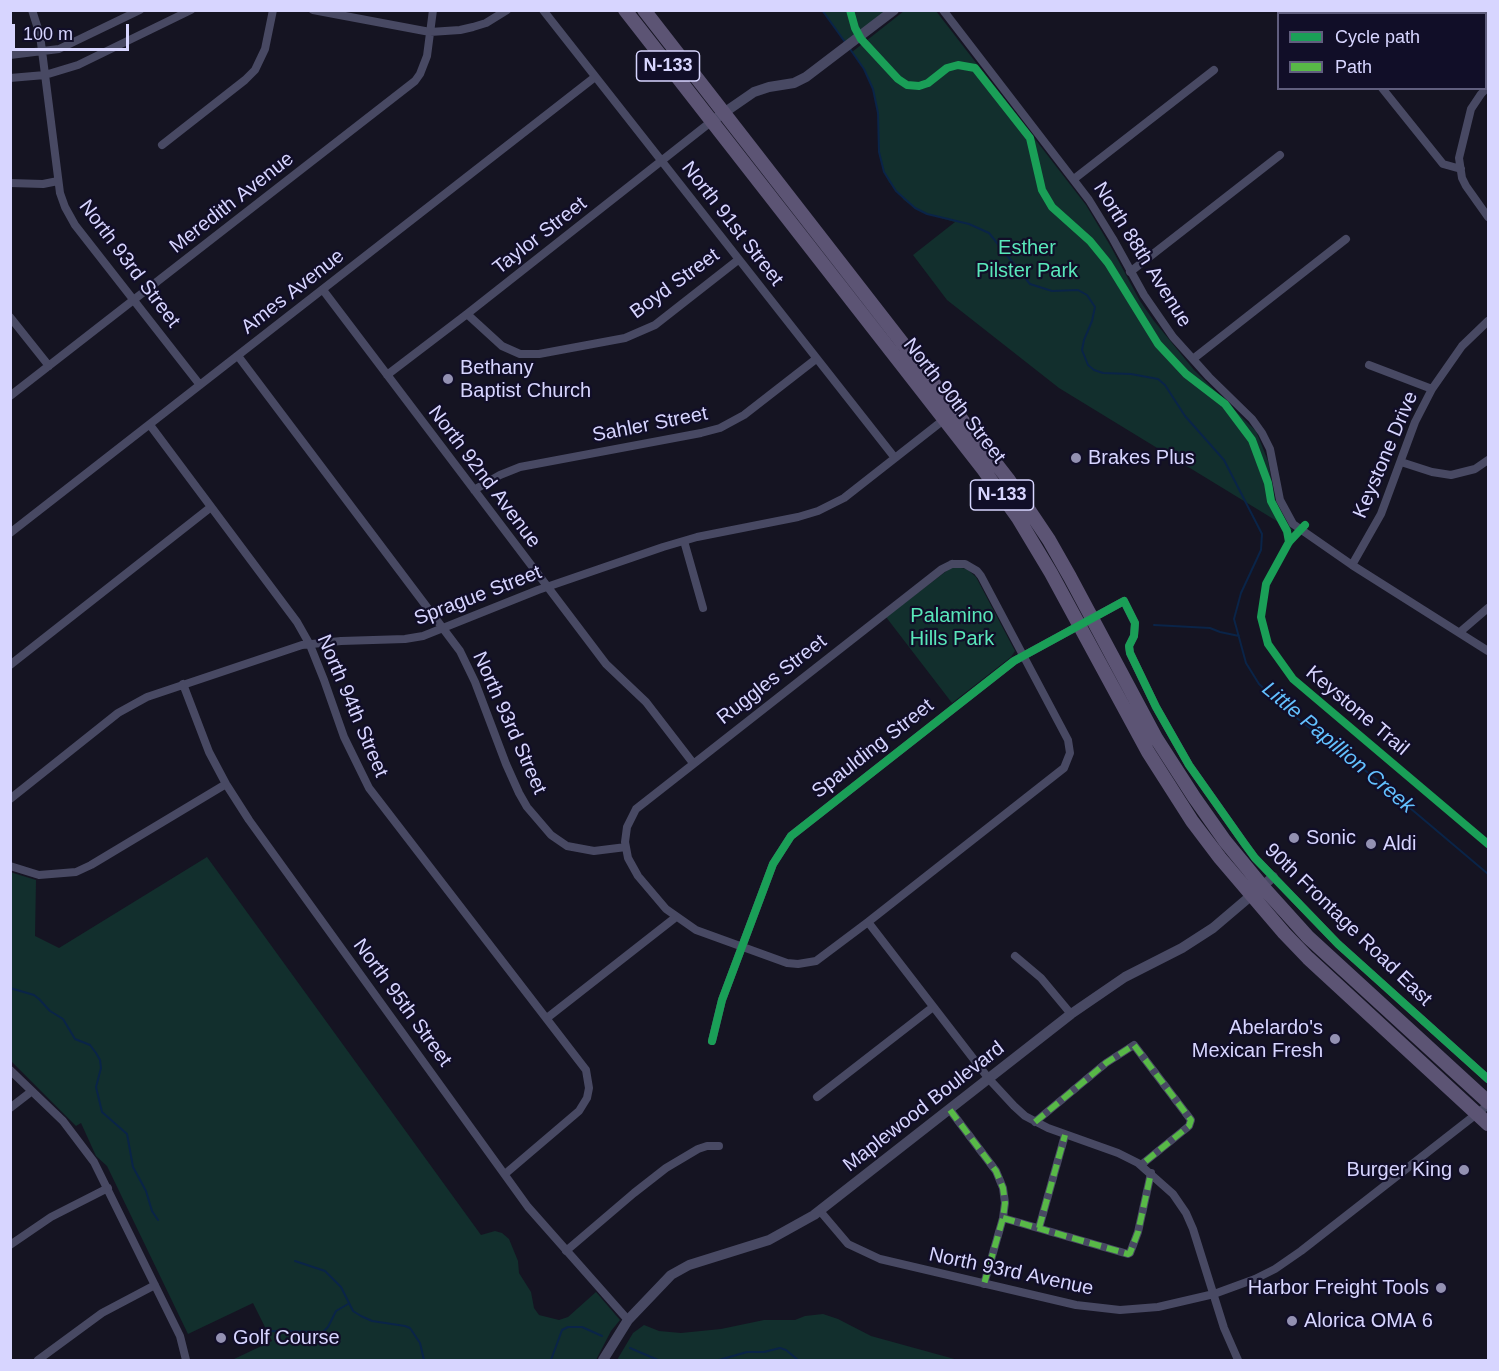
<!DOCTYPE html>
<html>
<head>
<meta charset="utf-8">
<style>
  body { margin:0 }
  #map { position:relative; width:1499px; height:1371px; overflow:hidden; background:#151422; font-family:Arial,sans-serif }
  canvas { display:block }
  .frame { position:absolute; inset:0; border:12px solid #d7d5ff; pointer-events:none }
  .legend { position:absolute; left:1277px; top:12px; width:210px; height:78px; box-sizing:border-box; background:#110e28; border:2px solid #605e7e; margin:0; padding:8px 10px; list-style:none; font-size:18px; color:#d7d5ff }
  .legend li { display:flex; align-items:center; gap:12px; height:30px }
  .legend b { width:30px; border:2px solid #605e7e }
  .scale { position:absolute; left:12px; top:24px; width:117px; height:27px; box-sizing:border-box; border:3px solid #d7d5ff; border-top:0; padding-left:8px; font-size:18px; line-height:21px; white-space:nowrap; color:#d7d5ff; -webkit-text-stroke:4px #110e28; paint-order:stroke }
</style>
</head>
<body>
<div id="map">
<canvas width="1499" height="1371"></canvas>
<div class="frame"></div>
<ul class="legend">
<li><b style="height:8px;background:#1a9f57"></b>Cycle path</li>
<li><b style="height:8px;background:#58b947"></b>Path</li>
</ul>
<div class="scale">100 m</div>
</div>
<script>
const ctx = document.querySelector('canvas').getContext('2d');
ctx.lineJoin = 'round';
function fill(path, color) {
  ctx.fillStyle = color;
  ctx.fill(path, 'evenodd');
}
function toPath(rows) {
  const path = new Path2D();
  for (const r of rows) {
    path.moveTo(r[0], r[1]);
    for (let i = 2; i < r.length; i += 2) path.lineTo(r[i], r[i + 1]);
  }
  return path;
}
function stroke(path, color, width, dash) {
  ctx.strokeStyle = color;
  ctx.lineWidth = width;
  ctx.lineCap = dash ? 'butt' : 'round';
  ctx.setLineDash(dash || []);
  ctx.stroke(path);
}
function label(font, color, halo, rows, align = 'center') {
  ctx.font = font + ' Arial,sans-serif';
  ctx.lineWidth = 4.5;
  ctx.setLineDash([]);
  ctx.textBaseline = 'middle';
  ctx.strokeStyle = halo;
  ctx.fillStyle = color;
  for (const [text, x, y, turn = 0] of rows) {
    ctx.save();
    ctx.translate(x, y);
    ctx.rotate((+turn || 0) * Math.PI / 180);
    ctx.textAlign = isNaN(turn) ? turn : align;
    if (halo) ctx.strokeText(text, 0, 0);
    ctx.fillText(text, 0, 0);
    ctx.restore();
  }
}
fill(toPath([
  [1364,10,1460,10,1461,12,1363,13],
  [822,11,886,11,845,42],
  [904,11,936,11,1086,205,1111,247,1140,301,1154,321,1194,370,1256,431,1268,461,1276,506,1293,531,1059,388,947,300,913,255,955,222,927,214,915,208,904,200,889,182,884,172,879,152,878,113,873,89,864,69,852,52],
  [955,567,967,569,976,577,1015,651,1011,657,952,703,886,617,949,569],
  [207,857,481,1235,495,1231,502,1233,509,1239,518,1261,519,1273,531,1292,534,1308,539,1315,559,1320,568,1317,596,1292,620,1320,611,1331,596,1360,232,1360,272,1341,253,1303,188,1334,107,1166,96,1156,81,1123,76,1126,11,1061,10,872,36,880,35,936,59,948],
  [823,1314,838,1319,871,1336,958,1360,617,1360,633,1333,644,1325,659,1331,681,1333,721,1329,764,1320,795,1320,805,1316]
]), '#122f2d');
stroke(toPath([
  [822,10,845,42],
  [850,49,864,69,873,89,878,113,879,152,884,172,896,191,915,208,927,214,969,224,989,233,1030,284,1052,291,1078,290,1087,295,1095,307,1092,321,1084,340,1082,350,1088,365,1094,370,1103,373,1131,374,1158,379,1165,385,1185,416,1224,460,1262,534,1261,550,1241,593,1234,619,1246,663,1259,684,1289,712,1371,775,1488,874],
  [1154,625,1210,628,1220,632,1239,636],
  [10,988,34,995,39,999,50,1011,63,1019,75,1039,90,1045,96,1053,100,1060,101,1068,96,1087,102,1112,127,1134,133,1167,146,1191,152,1211,158,1220],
  [295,1261,325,1271,341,1287,353,1311,361,1316,372,1321,405,1326,410,1328,420,1343,424,1360],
  [267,1331,323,1332,328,1327,336,1311,348,1304],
  [630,1348,658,1360],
  [551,1360,562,1330,568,1327,582,1327,602,1336],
  [719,1360,747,1352,764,1352,780,1348,786,1350,798,1360]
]), '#0a2448', 2);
stroke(toPath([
  [32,10,40,35,60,193,65,207,75,225,200,385],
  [313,10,430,32,460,30,473,27,486,23,507,10],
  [543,10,895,458],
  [943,10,1089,200,1113,239,1144,295,1173,337,1209,377,1252,419,1262,433,1270,449,1280,500,1293,524,1352,565,1488,651],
  [1318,10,1320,14],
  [10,55,59,49,140,10],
  [10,78,45,75,78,65,191,10],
  [1488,87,1481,94,1471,109,1459,158,1462,178,1466,186,1488,217],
  [1382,88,1443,164,1461,169],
  [162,145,245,80,255,70,265,49,273,10],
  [1074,179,1214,70],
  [10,183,43,184,58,181],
  [1130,272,1280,155],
  [323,290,606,664,646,702,693,763],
  [467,314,502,346,520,354,539,354,625,338,655,325,738,260],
  [10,317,49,366],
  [238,356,460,651,475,682,506,764,519,793,527,807,551,835,567,846,594,851,626,847],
  [1193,359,1346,239],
  [1369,365,1432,389],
  [387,375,467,314,712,121],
  [10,396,415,81,420,74,427,56,433,10],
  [150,425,297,622,310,645,324,680,344,737,369,788,586,1070,589,1088,587,1098,579,1111,505,1174],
  [1401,462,1432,472,1451,475,1475,469,1488,460],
  [474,490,500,475,520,467,701,433,720,428,744,415,816,359],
  [10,533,595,77],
  [684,541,703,608],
  [952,564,965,564,977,571,981,576,1068,740,1070,753,1064,768,868,922,816,961,798,964,787,963,696,930,666,909,638,876,628,858,625,842,627,827,636,809,942,569,952,564],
  [1352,565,1381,514,1415,422,1432,389,1462,346,1488,321],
  [1460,632,1488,608],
  [10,665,211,507],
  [183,684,209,752,226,784,249,820,528,1207,628,1320],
  [10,799,118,713,147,697,302,645,341,641,405,639,423,636,538,590,663,547,697,537,798,517,818,511,844,498,946,418],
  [10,866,39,875,76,872,91,865,226,784],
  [868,922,989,1079,1014,1106,1025,1116,1048,1128,1118,1153,1138,1163,1173,1194,1186,1213,1193,1229,1224,1328,1238,1360],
  [1015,956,1041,978,1071,1014],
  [547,1018,676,917],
  [712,1041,722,1000,773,864,791,836,1014,661,1124,601,1135,623,1134,636,1129,646,1130,653,1156,707,1189,765,1244,843,1255,858,1338,944,1488,1079],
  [10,1070,63,1121,94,1162,180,1336,186,1360],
  [817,1097,933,1007],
  [10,1108,32,1091],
  [950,1110,996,1171,1003,1188,1005,1203,1003,1218,984,1284],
  [1035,1122,1106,1063,1134,1045,1191,1120,1189,1126,1141,1165],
  [820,1211,848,1244,880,1259,1076,1305,1120,1310,1158,1307,1214,1294,1255,1279,1275,1269,1301,1251,1488,1105],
  [1003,1218,1128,1254,1130,1253,1138,1232,1151,1173],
  [1039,1228,1065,1135],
  [10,1245,51,1217,108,1188],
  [566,1251,634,1193,666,1168,698,1149,707,1146,719,1146],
  [38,1360,102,1313,155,1285]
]), '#484963', 8);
stroke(toPath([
  [712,121,754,92,769,87,794,83,806,77,894,10],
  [603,1360,628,1320,671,1275,689,1265,769,1240,814,1215,1071,1014,1125,977,1182,948,1213,928,1273,877]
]), '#484963', 10);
stroke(toPath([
  [625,10,983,469,1018,518,1051,573,1148,752,1192,821,1220,858,1284,933,1308,958,1488,1124],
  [644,10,1008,479,1049,540,1070,577,1156,738,1194,797,1225,841,1262,886,1308,937,1488,1102]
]), '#5c5474', 14);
stroke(toPath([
  [950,1110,996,1171,1003,1188,1005,1203,1003,1218,984,1284],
  [1035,1122,1106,1063,1134,1045,1191,1120,1189,1126,1141,1165],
  [1003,1218,1128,1254,1130,1253,1138,1232,1151,1173],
  [1039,1228,1065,1135]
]), '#58b947', 6, [12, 6]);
stroke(toPath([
  [850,10,855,28,861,39,898,79,907,85,919,86,928,83,947,68,958,65,975,68,1030,138,1042,190,1052,207,1090,241,1108,263,1158,344,1186,374,1225,404,1252,440,1268,483,1271,501,1287,531,1289,542],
  [1305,525,1289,542,1266,584,1261,617,1268,644,1293,679,1488,844],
  [712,1041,722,1000,773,864,791,836,1014,661,1124,601,1135,623,1134,636,1129,646,1130,653,1156,707,1189,765,1244,843,1255,858,1338,944,1488,1079]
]), '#1a9f57', 8);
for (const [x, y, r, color] of [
  [448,379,6,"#9391b2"],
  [1076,458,6,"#9391b2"],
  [1294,838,6,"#9391b2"],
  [1371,844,6,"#9391b2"],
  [1335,1039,6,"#9391b2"],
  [1464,1170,6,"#9391b2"],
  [1441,1288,6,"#9391b2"],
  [1292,1321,6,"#9391b2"],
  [221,1338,6,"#9391b2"]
]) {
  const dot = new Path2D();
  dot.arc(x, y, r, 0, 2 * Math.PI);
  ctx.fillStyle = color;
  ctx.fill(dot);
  stroke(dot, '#110e28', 2);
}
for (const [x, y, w] of [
  [668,66,63],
  [1002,495,63]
]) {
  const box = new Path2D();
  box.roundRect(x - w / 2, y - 15, w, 30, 4.5);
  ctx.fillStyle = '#110e28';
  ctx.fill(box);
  stroke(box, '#d7d5ff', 1.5);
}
label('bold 18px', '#d7d5ff', null, [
  ["N-133",668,66],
  ["N-133",1002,495]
]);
label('20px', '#d7d5ff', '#110e28', [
  ["Meredith Avenue",232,203,-38],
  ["North 91st Street",732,224,52],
  ["Taylor Street",540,236,-38],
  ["North 88th Avenue",1142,255,58],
  ["North 93rd Street",129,264,53],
  ["Boyd Street",675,284,-36],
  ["Ames Avenue",293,292,-38],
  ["North 90th Street",954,401,52],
  ["Sahler Street",650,425,-11],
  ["Keystone Drive",1386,455,-67],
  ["North 92nd Avenue",484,477,53],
  ["Sprague Street",478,596,-21],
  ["Ruggles Street",772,680,-38],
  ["North 94th Street",352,706,67],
  ["Keystone Trail",1357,711,40],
  ["North 93rd Street",509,723,66],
  ["Spaulding Street",873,749,-38],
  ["90th Frontage Road East",1348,925,44],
  ["North 95th Street",402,1003,54],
  ["Maplewood Boulevard",924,1107,-38],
  ["North 93rd Avenue",1011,1272,12]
]);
label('20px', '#59e7ba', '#110e28', [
  ["Esther",1027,248],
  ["Pilster Park",1027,271],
  ["Palamino",952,616],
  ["Hills Park",952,639]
]);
label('20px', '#d7d5ff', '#110e28', [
  ["Bethany",460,368],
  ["Baptist Church",460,391],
  ["Brakes Plus",1088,458],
  ["Sonic",1306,838],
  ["Aldi",1383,844],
  ["Abelardo's",1323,1028,"right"],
  ["Mexican Fresh",1323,1051,"right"],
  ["Burger King",1452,1170,"right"],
  ["Harbor Freight Tools",1429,1288,"right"],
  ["Alorica OMA 6",1304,1321],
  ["Golf Course",233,1338]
], 'left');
label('italic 21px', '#63c1ff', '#110e28', [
  ["Little Papillion Creek",1338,748,40]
]);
</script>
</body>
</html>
